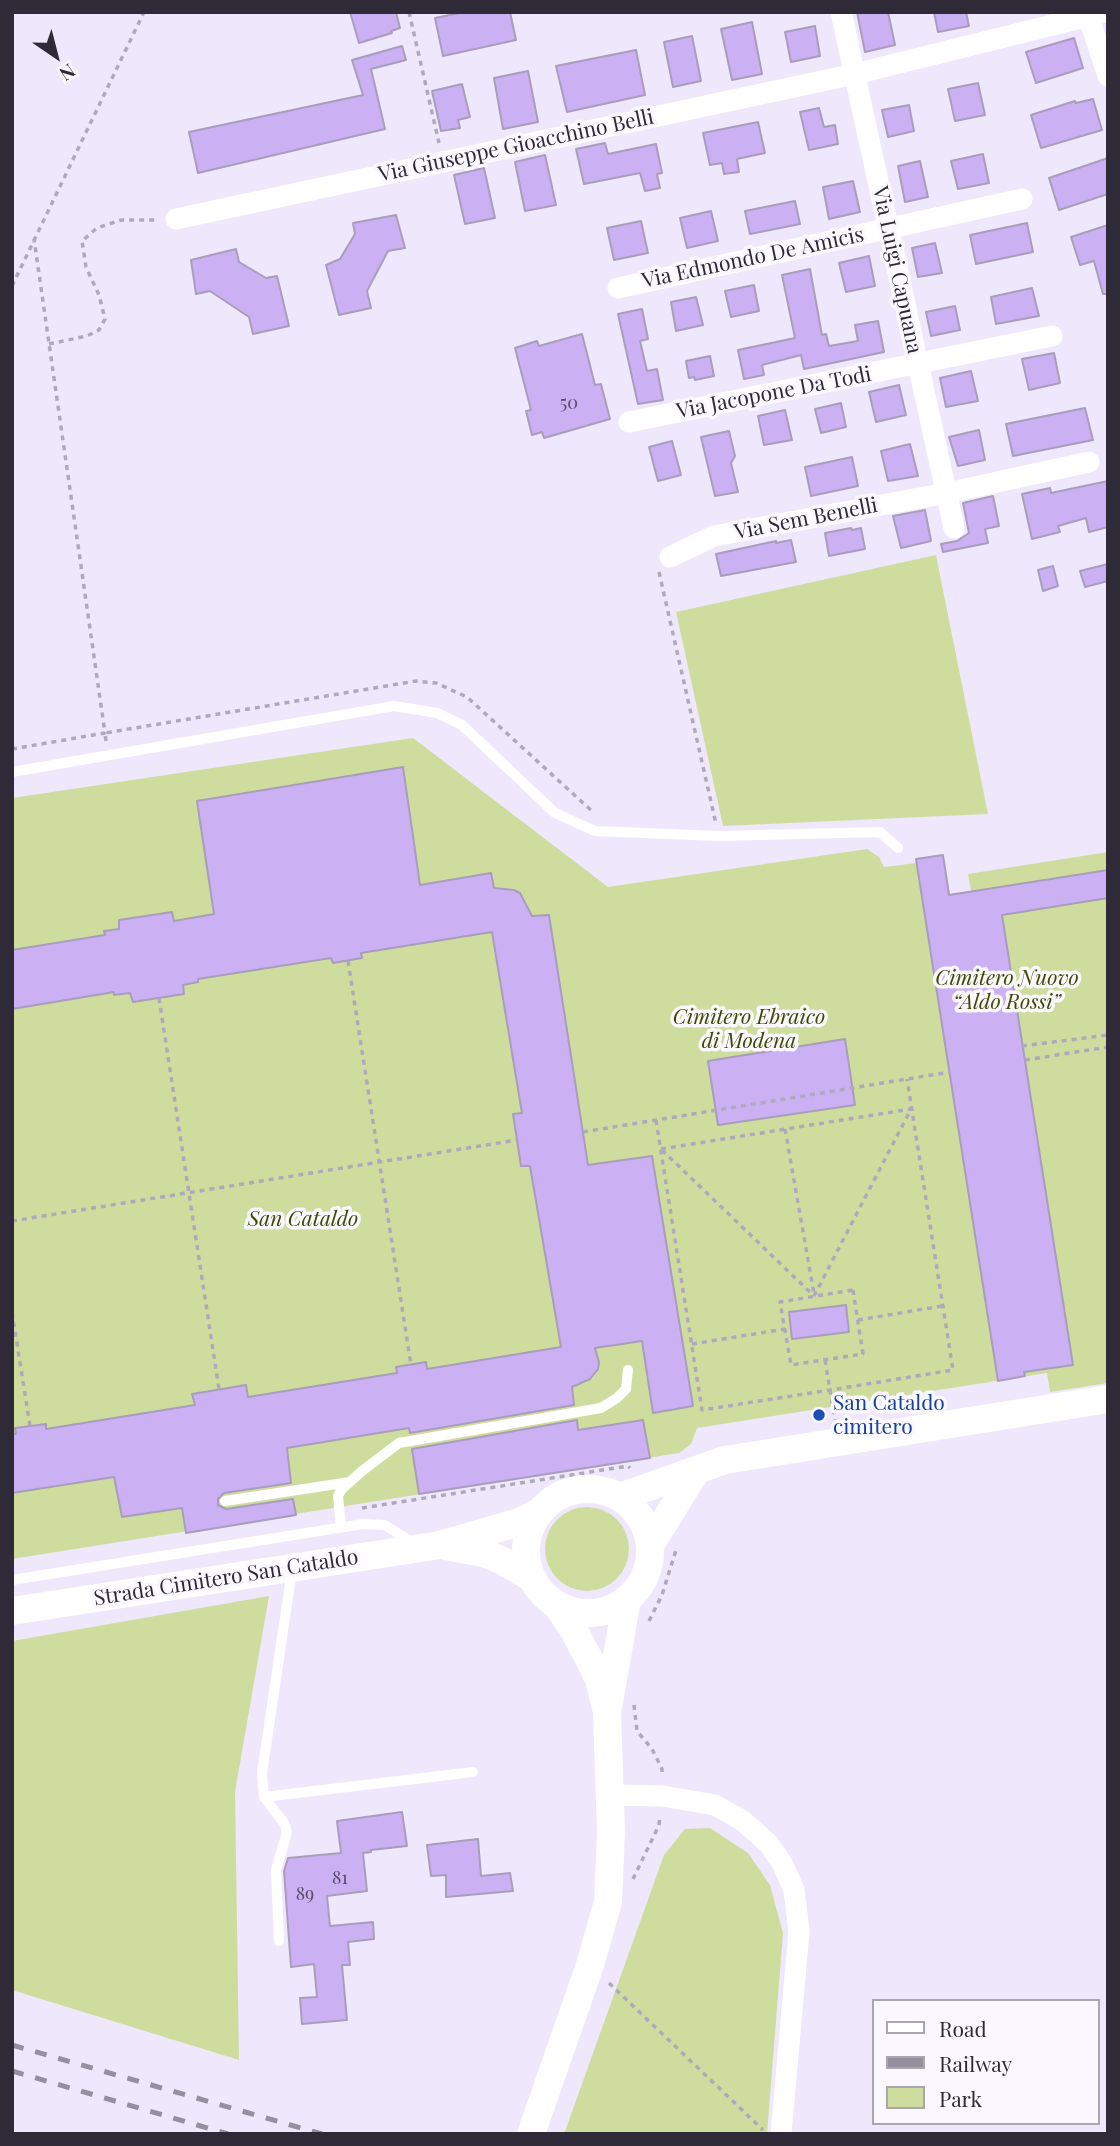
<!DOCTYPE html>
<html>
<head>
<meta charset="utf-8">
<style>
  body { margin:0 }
  #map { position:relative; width:1120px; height:2146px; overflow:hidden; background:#efe8fc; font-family:"Playfair Display",serif }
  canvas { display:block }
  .frame { position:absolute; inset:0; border:14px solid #2f2a37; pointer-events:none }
  .legend { position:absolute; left:872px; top:1999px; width:228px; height:126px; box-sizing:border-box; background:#faf8fe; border:2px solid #a9a6ae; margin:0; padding:9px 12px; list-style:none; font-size:21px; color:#2f2a37 }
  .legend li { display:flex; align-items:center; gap:14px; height:35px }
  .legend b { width:35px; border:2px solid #a9a6ae }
  .north { position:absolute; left:21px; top:21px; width:70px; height:70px; -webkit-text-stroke:5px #faf8fe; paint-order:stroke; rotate:145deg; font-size:19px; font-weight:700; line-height:28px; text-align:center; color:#2f2a37 }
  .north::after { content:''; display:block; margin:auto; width:24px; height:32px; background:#2f2a37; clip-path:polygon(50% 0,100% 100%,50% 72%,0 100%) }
</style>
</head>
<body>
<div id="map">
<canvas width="1120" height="2146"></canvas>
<div class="frame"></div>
<ul class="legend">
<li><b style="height:9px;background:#fff"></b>Road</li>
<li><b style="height:9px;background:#958f9f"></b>Railway</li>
<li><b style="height:19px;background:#cedd9e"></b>Park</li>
</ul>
<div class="north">N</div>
</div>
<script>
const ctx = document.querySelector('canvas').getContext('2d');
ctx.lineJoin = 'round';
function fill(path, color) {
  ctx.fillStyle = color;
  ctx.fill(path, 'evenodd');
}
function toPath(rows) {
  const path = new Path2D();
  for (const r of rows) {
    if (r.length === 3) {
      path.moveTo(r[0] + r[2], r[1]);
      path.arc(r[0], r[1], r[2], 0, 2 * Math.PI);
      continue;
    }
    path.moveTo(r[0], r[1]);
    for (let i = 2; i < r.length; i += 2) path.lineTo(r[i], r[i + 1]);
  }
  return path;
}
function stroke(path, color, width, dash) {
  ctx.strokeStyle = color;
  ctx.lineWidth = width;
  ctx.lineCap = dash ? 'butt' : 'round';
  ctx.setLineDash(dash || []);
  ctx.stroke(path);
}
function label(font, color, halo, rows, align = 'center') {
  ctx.font = font + ' "Playfair Display",serif';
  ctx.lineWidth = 7;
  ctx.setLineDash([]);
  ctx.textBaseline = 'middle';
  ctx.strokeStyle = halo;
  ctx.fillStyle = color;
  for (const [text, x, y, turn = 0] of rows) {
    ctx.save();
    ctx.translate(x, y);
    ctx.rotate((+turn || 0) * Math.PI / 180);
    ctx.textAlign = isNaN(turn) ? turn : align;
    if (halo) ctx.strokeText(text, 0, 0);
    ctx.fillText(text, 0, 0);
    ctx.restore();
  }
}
fill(toPath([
  [936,555,988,814,723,826,676,612],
  [413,738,608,887,867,849,879,857,884,867,916,863,916,859,943,855,950,895,971,891,968,874,1108,852,1108,1383,1050,1392,1047,1373,697,1428,691,1444,679,1453,12,1559,12,798],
  [587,1549,42],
  [269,1596,235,1792,239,2060,12,1990,12,1641],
  [710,1828,748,1853,770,1885,783,1933,767,2134,564,2134,664,1855,685,1829]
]), '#cedd9e');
const building = toPath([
  [350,12,396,12,400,28,391,31,392,33,359,43,350,12],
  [464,12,510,12,516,40,443,56,435,18,464,12],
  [857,12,888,12,895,45,865,52,857,12],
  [934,12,966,12,969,26,938,32,934,12],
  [752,22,762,74,732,80,721,29,752,22],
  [815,26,820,56,791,62,785,32,815,26],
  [692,36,701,81,673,87,664,42,692,36],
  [1074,38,1083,68,1036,83,1026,52,1074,38],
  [402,46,406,60,371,69,385,129,198,173,189,132,363,95,352,60,402,46],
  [636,50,645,95,567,112,556,66,636,50],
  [528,71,538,122,503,129,494,78,528,71],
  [978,83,985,115,955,121,948,89,978,83],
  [462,84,470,117,458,120,460,128,441,131,432,91,462,84],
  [1093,99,1102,130,1041,148,1031,115,1075,101,1076,103,1093,99],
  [909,105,914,131,888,137,882,110,909,105],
  [819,108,824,127,835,125,838,144,809,150,800,112,819,108],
  [758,122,765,153,737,159,739,172,724,174,722,163,710,165,703,133,758,122],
  [605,143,608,154,656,144,662,173,657,174,660,188,645,191,640,173,584,184,576,149,605,143],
  [983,154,989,183,958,189,951,161,983,154],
  [545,155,556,205,525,211,515,162,545,155],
  [1108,158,1108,194,1059,210,1049,178,1108,158],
  [920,161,928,197,905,202,898,166,920,161],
  [484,168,495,218,465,224,454,175,484,168],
  [853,181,860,212,829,219,823,187,853,181],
  [795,201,800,224,750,234,745,211,795,201],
  [711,211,718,241,687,248,680,218,711,211],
  [396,215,405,248,388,251,367,291,371,308,339,315,326,265,340,259,355,234,353,223,396,215],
  [641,221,648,253,614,260,607,228,641,221],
  [1027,223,1033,252,976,264,970,235,1027,223],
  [1108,225,1108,294,1103,294,1094,261,1080,265,1071,237,1108,225],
  [935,243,942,273,918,277,912,248,935,243],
  [236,249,239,262,266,278,277,276,289,326,253,334,249,317,210,291,196,294,191,260,236,249],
  [869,256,875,286,846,292,839,263,869,256],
  [810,269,822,335,826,334,829,346,858,341,855,325,878,321,884,352,804,369,801,355,762,365,764,375,744,379,738,350,795,338,782,275,810,269],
  [754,285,759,311,731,317,725,291,754,285],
  [1032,288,1039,316,996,324,991,297,1032,288],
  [696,297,703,325,676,331,671,302,696,297],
  [955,306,960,330,931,336,926,312,955,306],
  [642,309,648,339,640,341,647,371,657,369,663,400,638,404,618,314,642,309],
  [582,334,595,385,601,384,610,419,544,438,542,432,532,435,526,411,531,410,515,348,537,341,539,346,582,334],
  [1054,353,1060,383,1029,390,1022,359,1054,353],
  [710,356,714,376,695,380,694,377,689,378,686,361,710,356],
  [971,371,978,401,946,407,940,378,971,371],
  [899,385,906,415,876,422,869,392,899,385],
  [841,403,846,427,821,433,815,409,841,403],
  [1085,408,1093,440,1013,456,1006,424,1085,408],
  [785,410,792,440,764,445,758,416,785,410],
  [979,430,985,460,958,466,949,437,979,430],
  [729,431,735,456,731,463,738,492,715,496,701,437,729,431],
  [672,441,681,475,658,481,649,447,672,441],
  [910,444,918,476,888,481,881,451,910,444],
  [852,457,858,486,811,496,805,467,852,457],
  [1108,481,1108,527,1089,532,1086,518,1058,526,1060,532,1032,539,1022,494,1050,488,1051,493,1108,481],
  [993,496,999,526,985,529,988,543,943,552,941,544,957,541,969,533,963,503,993,496],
  [925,510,931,541,901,548,893,516,925,510],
  [851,528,852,530,861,528,865,549,829,556,825,533,851,528],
  [791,540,796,562,721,576,716,554,776,541,776,543,791,540],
  [1108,564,1108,581,1085,587,1080,571,1108,564],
  [1053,566,1058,586,1043,591,1038,570,1053,566],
  [403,767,420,885,491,873,494,888,514,890,520,893,532,916,549,915,588,1165,652,1156,693,1406,653,1413,642,1341,595,1348,599,1362,598,1369,590,1379,572,1387,574,1405,410,1433,409,1428,287,1448,291,1483,224,1493,218,1499,218,1505,226,1509,293,1499,296,1515,186,1533,182,1508,122,1517,114,1477,12,1493,12,1434,16,1434,15,1428,46,1424,46,1429,195,1405,192,1394,246,1385,248,1397,397,1373,396,1367,426,1362,427,1369,561,1347,530,1166,521,1166,513,1114,522,1113,492,932,361,953,362,958,333,963,331,958,198,979,198,982,183,985,184,994,133,1002,130,993,114,995,114,992,12,1009,12,950,105,935,104,931,119,929,119,920,172,912,174,921,214,914,197,801,403,767],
  [943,855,949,895,1108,870,1108,898,1002,915,1073,1365,1024,1372,1025,1376,998,1381,916,859,943,855],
  [845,1039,855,1105,718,1125,708,1061,845,1039],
  [846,1305,849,1332,792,1339,789,1312,846,1305],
  [577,1420,578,1430,643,1420,650,1458,419,1494,412,1449,577,1420],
  [402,1812,407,1846,371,1850,371,1852,363,1853,367,1891,327,1896,330,1926,373,1922,374,1939,348,1942,350,1965,342,1965,347,2020,302,2024,300,1998,317,1997,314,1964,291,1967,284,1871,288,1858,341,1853,337,1821,402,1812],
  [478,1839,481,1876,510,1873,513,1891,446,1897,446,1875,431,1876,427,1845,478,1839]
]);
fill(building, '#cbb0f3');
stroke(building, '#a99dbc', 2);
stroke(toPath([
  [409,12,439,143],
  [12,286,144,12],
  [49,344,87,336,99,330,105,319,99,295,86,267,82,241,97,228,121,220,158,220],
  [659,572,716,824],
  [106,741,105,733,416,681,436,683,467,697,593,812],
  [12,749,105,733,34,239],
  [348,961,411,1365],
  [159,998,219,1389],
  [1022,1046,1108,1035],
  [1025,1060,1108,1047],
  [656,1120,702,1410,830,1390,953,1370,907,1079],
  [785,1129,814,1294],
  [583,1132,950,1072],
  [661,1149,911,1109],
  [662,1150,814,1296],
  [12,1221,517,1140],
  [853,1290,863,1354,791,1365,780,1302,853,1290],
  [814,1296,911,1109],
  [12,1312,30,1426],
  [858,1320,942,1306],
  [692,1344,785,1329],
  [825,1360,835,1420],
  [362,1508,628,1466,630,1468],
  [649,1621,662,1595,676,1550],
  [634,1705,637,1731,652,1749,662,1769,662,1777],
  [633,1879,659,1825,660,1816],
  [609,1983,763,2130]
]), '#b0a9bb', 3.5, [5, 5]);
stroke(toPath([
  [12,772,394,706,437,713,462,725,555,813,595,831,719,836,880,832,898,848],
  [225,1501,350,1482],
  [341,1528,338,1496,341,1490,362,1471,399,1443,601,1408,617,1398,626,1389,628,1370],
  [12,1580,363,1524,385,1525,414,1544],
  [264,1797,473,1772],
  [279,1941,276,1870,287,1832,284,1823,264,1797,262,1773,292,1570]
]), '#fff', 10);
stroke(toPath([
  [841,12,954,528],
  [1087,12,1108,76],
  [176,219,855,74,1105,12],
  [618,288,1022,199],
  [629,422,1052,336],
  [670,557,714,536,947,493,1089,462],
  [610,1795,662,1796,715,1805,743,1821,769,1844,783,1865,794,1890,799,1931,781,2134]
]), '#fff', 21);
stroke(toPath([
  [588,1551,62],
  [620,1497,725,1460,1108,1399],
  [650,1545,696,1471],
  [446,1546,483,1553,501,1560,532,1578],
  [556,1604,572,1627,589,1659,599,1679,606,1708],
  [12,1611,440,1545,520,1522,539,1512],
  [531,2134,590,1965,608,1902,611,1832,607,1713,627,1599]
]), '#fff', 28);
stroke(toPath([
  [12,2045,322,2134],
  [12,2071,228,2134]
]), '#958f9f', 5, [12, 12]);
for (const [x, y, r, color] of [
  [819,1415,7,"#1a4fb4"]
]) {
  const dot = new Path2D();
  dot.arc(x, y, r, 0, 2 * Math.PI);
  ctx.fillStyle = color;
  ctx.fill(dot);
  stroke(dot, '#faf8fe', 2.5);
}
label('18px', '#564c66', null, [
  ["50",569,403],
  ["81",340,1878],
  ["89",305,1894]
]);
label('21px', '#2f2a37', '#faf8fe', [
  ["Via Giuseppe Gioacchino Belli",516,146,-12],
  ["Via Edmondo De Amicis",753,258,-12],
  ["Via Luigi Capuana",897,270,78],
  ["Via Jacopone Da Todi",774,393,-11],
  ["Via Sem Benelli",806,519,-11],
  ["Strada Cimitero San Cataldo",226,1578,-9]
]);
label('italic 21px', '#3d4900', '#faf8fe', [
  ["Cimitero Nuovo",1007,978],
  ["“Aldo Rossi”",1007,1002],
  ["Cimitero Ebraico",749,1017],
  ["di Modena",749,1041],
  ["San Cataldo",303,1219]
]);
label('21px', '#164399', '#faf8fe', [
  ["San Cataldo",833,1403],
  ["cimitero",833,1427]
], 'left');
</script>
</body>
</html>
